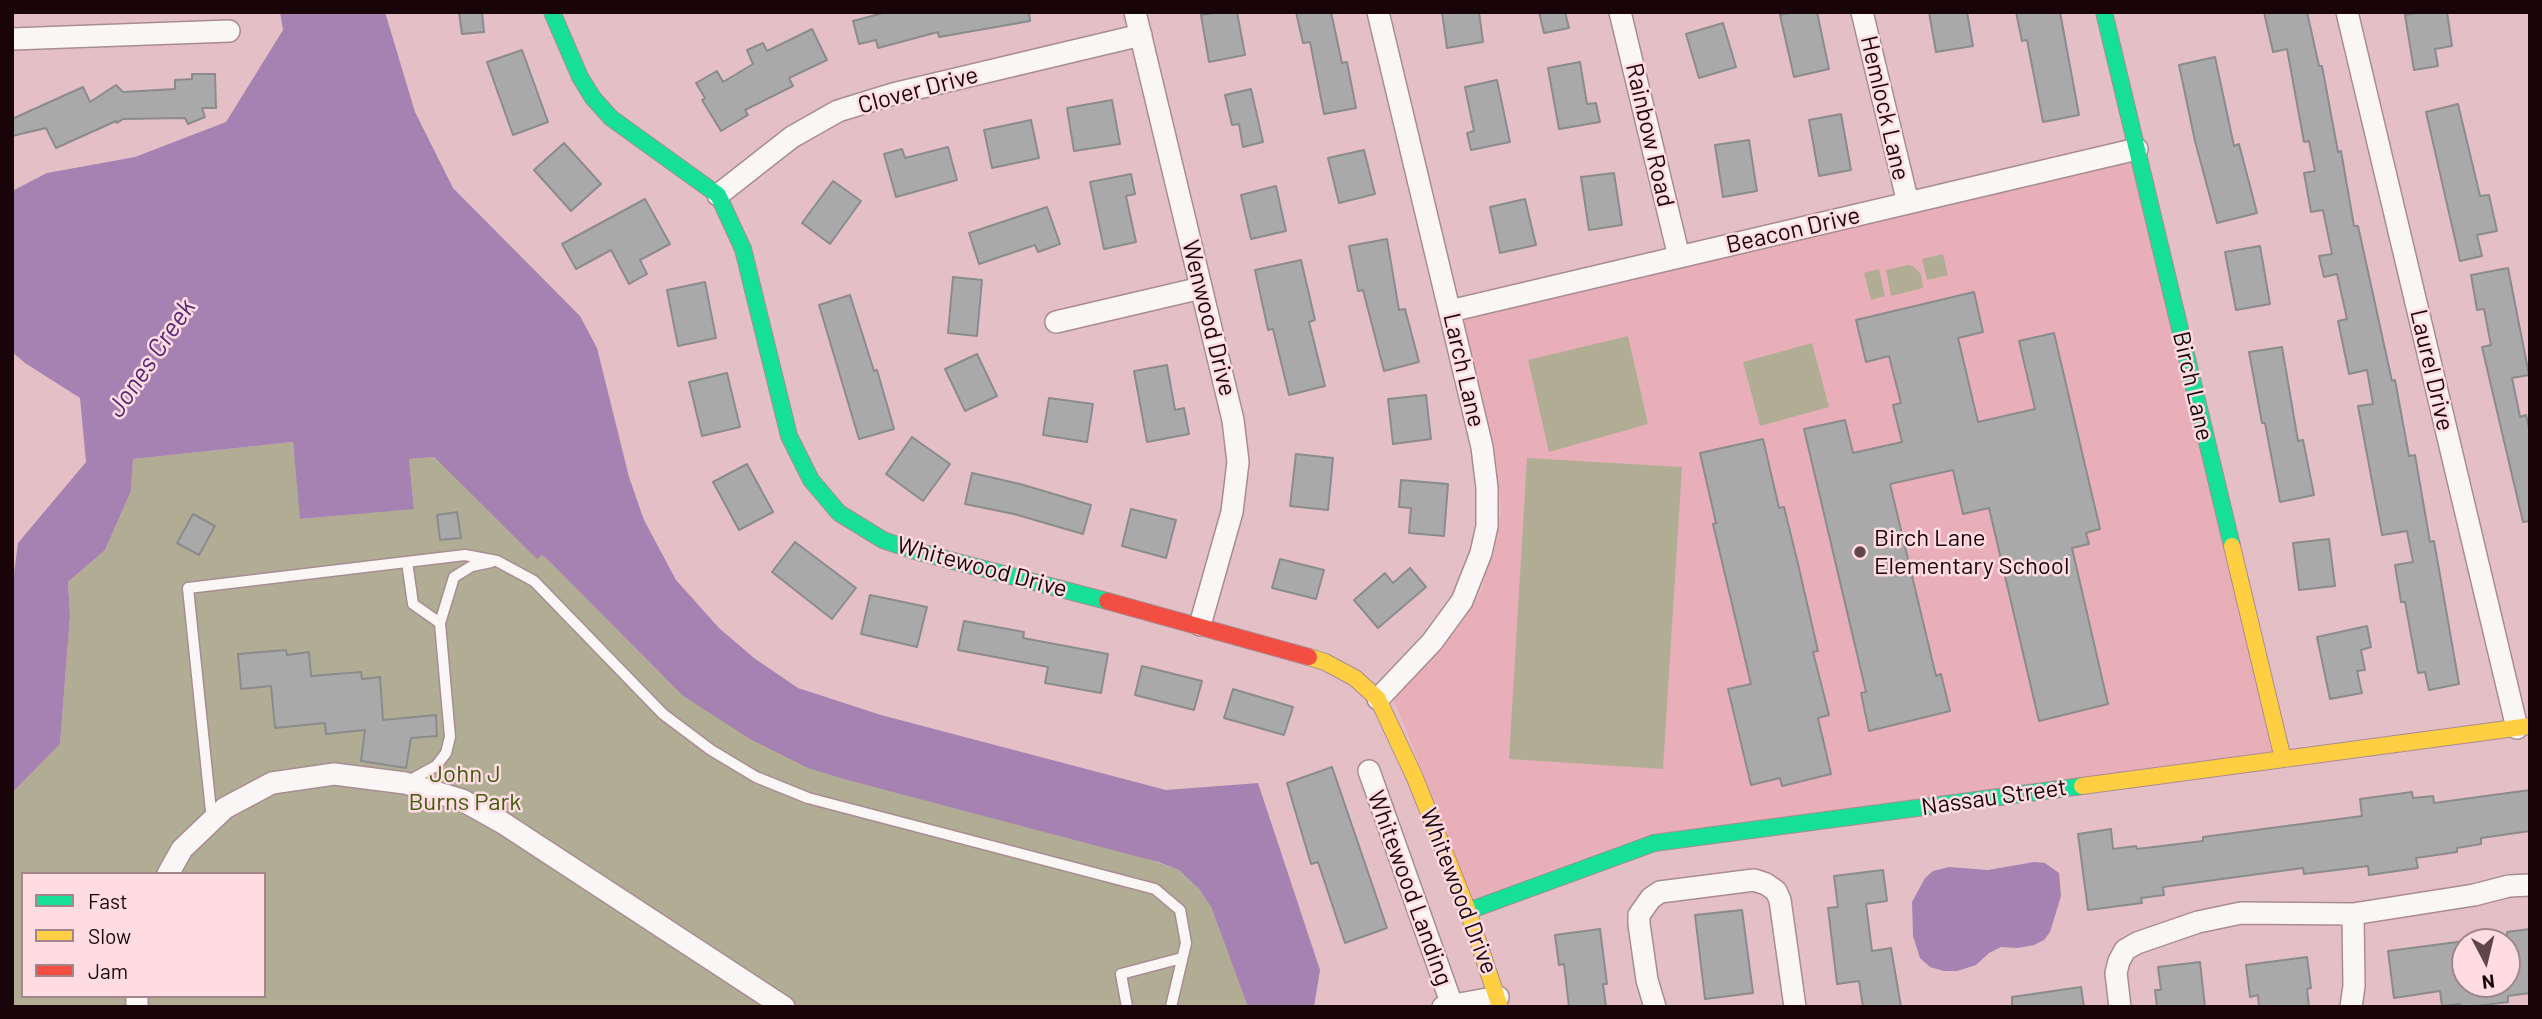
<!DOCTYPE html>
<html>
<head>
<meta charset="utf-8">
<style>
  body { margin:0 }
  #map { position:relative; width:2542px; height:1019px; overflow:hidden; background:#e4c0c6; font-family:Barlow,sans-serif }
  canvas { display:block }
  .frame { position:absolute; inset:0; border:14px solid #190509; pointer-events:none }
  .legend { position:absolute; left:21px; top:872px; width:245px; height:126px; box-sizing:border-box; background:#fedce1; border:2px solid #a2868b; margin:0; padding:9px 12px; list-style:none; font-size:21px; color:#190509 }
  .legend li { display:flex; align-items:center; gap:14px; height:35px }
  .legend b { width:35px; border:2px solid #a2868b }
  .north { position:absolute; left:2451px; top:928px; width:70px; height:70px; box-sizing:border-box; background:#fedce1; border:2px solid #a2868b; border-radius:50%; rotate:173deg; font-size:19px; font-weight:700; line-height:28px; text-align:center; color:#190509 }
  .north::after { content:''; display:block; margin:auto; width:24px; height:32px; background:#60464b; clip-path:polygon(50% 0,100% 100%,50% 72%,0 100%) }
</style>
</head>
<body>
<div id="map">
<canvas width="2542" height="1019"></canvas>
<div class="frame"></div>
<ul class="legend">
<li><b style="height:9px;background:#16e098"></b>Fast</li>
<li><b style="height:9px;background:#ffcf43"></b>Slow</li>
<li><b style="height:9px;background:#f24e42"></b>Jam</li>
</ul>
<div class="north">N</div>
</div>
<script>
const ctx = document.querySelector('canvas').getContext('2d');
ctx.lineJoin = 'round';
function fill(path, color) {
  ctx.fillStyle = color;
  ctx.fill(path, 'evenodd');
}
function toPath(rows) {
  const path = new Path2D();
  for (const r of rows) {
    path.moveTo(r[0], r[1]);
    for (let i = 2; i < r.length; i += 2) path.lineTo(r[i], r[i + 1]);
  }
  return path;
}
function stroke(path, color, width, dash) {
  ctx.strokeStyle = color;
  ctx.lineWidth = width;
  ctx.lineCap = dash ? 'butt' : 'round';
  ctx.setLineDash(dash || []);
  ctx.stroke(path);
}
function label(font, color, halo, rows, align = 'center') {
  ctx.font = font + ' Barlow,sans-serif';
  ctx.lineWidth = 5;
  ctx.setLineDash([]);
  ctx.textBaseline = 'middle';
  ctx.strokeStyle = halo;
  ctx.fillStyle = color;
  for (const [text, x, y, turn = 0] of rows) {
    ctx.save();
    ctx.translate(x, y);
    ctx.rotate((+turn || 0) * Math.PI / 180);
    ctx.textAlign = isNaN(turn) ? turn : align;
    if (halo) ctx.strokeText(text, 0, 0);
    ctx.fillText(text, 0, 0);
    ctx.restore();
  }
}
fill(toPath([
  [2133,154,2277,756,1642,837,1473,899,1392,695,1452,635,1481,592,1501,513,1495,452,1461,315]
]), '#e8afb9');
fill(toPath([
  [1943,254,1948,275,1927,280,1922,259],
  [1908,265,1913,266,1921,274,1923,288,1891,296,1886,270],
  [1879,269,1885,296,1871,300,1864,273],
  [1628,336,1648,424,1549,452,1528,360],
  [1812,343,1829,407,1760,426,1743,362],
  [293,442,301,519,414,508,409,459,434,457,537,558,542,555,551,563,682,695,1179,870,1199,889,1211,907,1248,1007,12,1007,12,793,60,744,70,616,68,582,105,550,131,491,133,459],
  [23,874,264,874,264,996,23,996],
  [1527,458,1682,467,1663,769,1509,759]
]), '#b1ad94');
fill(toPath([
  [280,12,385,12,415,112,453,188,580,316,597,348,629,477,644,520,676,580,719,628,754,658,798,688,881,715,1166,790,1258,783,1320,970,1314,1007,1248,1007,1211,907,1199,889,1179,870,1158,862,844,779,808,768,750,739,682,695,551,563,542,555,537,559,434,457,409,459,414,509,300,519,293,442,133,459,131,491,105,550,68,582,70,616,60,744,12,793,12,588,18,543,86,462,80,398,25,363,12,352,12,191,47,173,135,157,226,122,283,30],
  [2034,862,2045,863,2059,873,2061,896,2050,932,2044,940,2034,945,2018,948,2001,947,1989,953,1976,965,1957,971,1944,971,1930,967,1920,958,1913,936,1912,902,1925,878,1933,871,1949,867,1988,870]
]), '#a582b1');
const building = toPath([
  [459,12,482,12,484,32,462,34,459,12],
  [887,12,1029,12,1030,21,939,37,938,32,878,48,876,40,859,44,853,21,887,12],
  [1220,12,1237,12,1245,55,1209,62,1201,15,1220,12],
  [1296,12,1331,12,1342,63,1347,62,1356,108,1324,114,1310,42,1303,43,1296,12],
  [1442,12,1479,12,1483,42,1447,48,1442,12],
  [1539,12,1565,12,1569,28,1544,33,1539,12],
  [1793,12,1817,12,1829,69,1794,77,1780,15,1793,12],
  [1929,12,1967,12,1973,46,1936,52,1929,12],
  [2016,12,2060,12,2079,115,2043,122,2027,40,2022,41,2016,12],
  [2264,12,2307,12,2319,66,2322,66,2338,152,2341,151,2354,226,2358,226,2392,381,2395,380,2409,456,2415,455,2430,542,2434,541,2459,684,2429,690,2425,672,2418,673,2405,602,2401,602,2395,565,2413,562,2407,531,2382,535,2358,406,2373,404,2367,370,2349,374,2338,321,2347,319,2337,274,2324,277,2319,256,2332,254,2323,210,2311,212,2304,173,2315,171,2309,141,2304,142,2287,49,2273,52,2264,12],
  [2420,12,2447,12,2452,46,2435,49,2438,66,2414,70,2405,15,2420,12],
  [1723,23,1736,67,1699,78,1686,34,1723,23],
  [812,29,827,60,789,78,793,86,745,110,748,115,721,131,702,100,705,98,696,83,717,71,723,82,753,64,747,50,763,43,767,51,812,29],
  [522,50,548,122,513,135,487,62,522,50],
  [2215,57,2234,146,2239,144,2257,213,2217,223,2195,141,2179,65,2215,57],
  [1580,62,1587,104,1596,103,1600,122,1559,129,1548,68,1580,62],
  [192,74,215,74,216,108,202,108,205,117,188,124,185,118,123,119,117,123,116,121,56,148,46,128,12,136,12,119,83,87,90,102,116,85,123,92,175,89,175,80,192,79,192,74],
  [1497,80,1510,142,1471,150,1467,133,1474,131,1465,87,1497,80],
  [1251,89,1263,142,1243,147,1239,124,1232,125,1225,95,1251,89],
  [1112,100,1120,144,1074,151,1067,108,1112,100],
  [2458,104,2480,196,2489,195,2497,231,2477,235,2482,256,2460,261,2426,112,2458,104],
  [1841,114,1851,170,1819,176,1809,120,1841,114],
  [1031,120,1039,158,992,168,984,130,1031,120],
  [1749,140,1757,191,1723,197,1715,145,1749,140],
  [564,143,601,184,571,211,534,170,564,143],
  [948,147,957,180,896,197,884,154,902,149,905,158,948,147],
  [1364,150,1375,194,1339,203,1328,158,1364,150],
  [1614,173,1622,225,1589,230,1581,177,1614,173],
  [1131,174,1135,194,1126,196,1136,242,1104,249,1090,182,1131,174],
  [833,181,861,201,830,244,802,223,833,181],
  [1276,186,1286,231,1251,239,1241,195,1276,186],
  [645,199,670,244,640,260,647,274,629,284,611,250,576,269,562,244,645,199],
  [1525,199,1536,245,1500,253,1490,207,1525,199],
  [1047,207,1060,244,1038,252,1035,245,979,264,969,233,1047,207],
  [1387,239,1399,310,1405,309,1419,362,1384,371,1363,290,1358,291,1349,246,1387,239],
  [2260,246,2270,304,2236,310,2225,252,2260,246],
  [1301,260,1315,320,1309,322,1325,386,1289,395,1273,329,1268,330,1255,270,1301,260],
  [2508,268,2529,375,2512,378,2520,417,2526,415,2530,433,2530,521,2523,522,2482,347,2491,345,2484,309,2477,310,2471,275,2508,268],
  [953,277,982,280,977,336,948,333,953,277],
  [705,282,716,338,678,346,667,290,705,282],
  [1974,292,1983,332,1958,338,1978,422,2035,409,2019,341,2054,333,2100,529,2086,533,2089,544,2072,548,2108,704,2039,721,1989,508,1963,514,1953,470,1890,484,1936,676,1941,674,1950,711,1869,731,1861,693,1866,692,1804,429,1845,420,1853,453,1902,442,1893,405,1901,403,1889,356,1866,362,1856,320,1974,292],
  [850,295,874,371,877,370,894,429,859,439,819,305,850,295],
  [2282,347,2298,441,2303,440,2314,495,2280,502,2265,423,2262,423,2249,352,2282,347],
  [977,354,997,396,965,411,945,369,977,354],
  [1167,365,1175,410,1184,408,1189,434,1147,442,1134,371,1167,365],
  [727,373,740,427,702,436,689,382,727,373],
  [1426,395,1431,439,1393,444,1388,399,1426,395],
  [1049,398,1093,404,1087,442,1043,435,1049,398],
  [912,437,950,464,923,501,886,474,912,437],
  [1763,439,1779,508,1784,507,1798,564,1818,651,1813,652,1829,715,1818,718,1831,774,1782,786,1780,778,1751,785,1728,689,1751,684,1713,524,1716,523,1700,453,1763,439],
  [1296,454,1333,458,1328,510,1290,506,1296,454],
  [747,464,773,512,739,530,713,482,747,464],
  [972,473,1020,484,1091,505,1083,534,1014,514,965,504,972,473],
  [1401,480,1448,484,1444,536,1409,533,1411,508,1399,507,1401,480],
  [1131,509,1176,520,1166,558,1122,546,1131,509],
  [457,512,461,538,440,540,437,515,457,512],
  [193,514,215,526,199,555,177,543,193,514],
  [2329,539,2335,586,2299,590,2293,543,2329,539],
  [795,542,856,588,832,619,772,572,795,542],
  [1280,559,1324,570,1316,599,1272,588,1280,559],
  [1410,568,1426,587,1378,628,1354,600,1385,573,1393,583,1410,568],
  [870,595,927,607,917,647,861,634,870,595],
  [964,621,1024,632,1023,638,1108,654,1101,693,1045,683,1048,667,958,650,964,621],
  [2367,626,2371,647,2361,650,2365,670,2357,671,2362,693,2330,699,2317,637,2367,626],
  [286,650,287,655,309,652,311,676,361,672,362,679,380,677,383,720,436,715,437,736,411,738,406,768,361,761,365,730,326,734,325,723,275,728,271,686,241,689,238,654,286,650],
  [1142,666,1202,681,1194,710,1135,695,1142,666],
  [1233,689,1293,707,1284,735,1224,718,1233,689],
  [1332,767,1387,928,1345,943,1318,862,1311,864,1287,783,1332,767],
  [2530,790,2530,831,2481,838,2481,844,2457,848,2457,852,2416,858,2418,868,2369,875,2368,866,2304,874,2303,868,2163,887,2164,895,2141,898,2142,903,2088,910,2078,834,2111,829,2113,849,2136,846,2137,849,2203,841,2203,837,2362,816,2360,799,2412,792,2413,798,2433,796,2434,803,2530,790],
  [1883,870,1887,901,1866,904,1872,951,1891,948,1901,1007,1863,1007,1859,981,1837,984,1828,908,1838,907,1834,876,1883,870],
  [1742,910,1753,993,1705,999,1695,915,1742,910],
  [1600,929,1607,984,1603,984,1606,1007,1569,1007,1564,964,1559,965,1555,935,1600,929],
  [2530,929,2530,993,2508,996,2508,1002,2469,1007,2461,1007,2460,1004,2442,1006,2440,991,2394,998,2388,951,2465,941,2465,984,2506,984,2507,990,2507,932,2530,929],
  [2307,957,2311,988,2307,989,2309,1007,2259,1007,2258,995,2250,997,2246,965,2307,957],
  [2200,962,2205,1007,2157,1007,2155,990,2161,990,2158,967,2200,962],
  [2081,987,2084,1007,2012,1007,2012,997,2081,987]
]);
fill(building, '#aaa9aa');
stroke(building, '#8b8b8d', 2);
const lane = toPath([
  [407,562,413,604,440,623],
  [405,783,436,766,446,753,450,737,440,623,454,577,472,566,491,562],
  [212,821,188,588,465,555,497,561,534,581,663,714,711,750,756,777,808,798,1155,889,1180,910,1186,943,1171,1007],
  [1127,1007,1121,974,1182,958]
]);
const street = toPath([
  [1135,12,1233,420,1238,462,1232,512,1200,625],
  [1620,12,1679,257],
  [1862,12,1908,203],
  [2347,12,2517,728],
  [12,39,229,31],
  [718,195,792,137,838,111,893,94,1141,35],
  [1450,311,2137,149],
  [1056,322,1201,288],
  [1378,699,1432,642,1462,601,1481,553,1487,526,1487,488,1482,447,1378,12],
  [1369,771,1452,1005],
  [168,874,182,849,225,808,272,783,334,774,405,783,462,800,503,823,784,1007],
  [137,996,137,1007],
  [1443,1007,1498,997],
  [1655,1007,1647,980,1639,924,1639,915,1651,898,1660,892,1754,880,1766,884,1776,891,1780,900,1795,1007],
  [2120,1007,2116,973,2119,961,2125,950,2137,943,2198,922,2241,913,2353,914,2474,895,2509,886,2530,885],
  [2351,1007,2354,986,2353,914]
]);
const fast = toPath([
  [552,12,580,77,593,98,611,118,718,195,743,249,789,436,811,480,839,513,883,540,915,551,1107,601],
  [2104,12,2232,546],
  [1468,911,1654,843,2082,786]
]);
const slow = toPath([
  [2232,546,2283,759],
  [1309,657,1325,662,1355,678,1378,699,1415,778,1468,911,1500,1007],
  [2082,786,2530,726]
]);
const jam = toPath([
  [1107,601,1309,657]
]);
stroke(lane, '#a88c91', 13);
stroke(street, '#a88c91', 24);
stroke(fast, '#a88c91', 18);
stroke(slow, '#a88c91', 18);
stroke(jam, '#a88c91', 18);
stroke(lane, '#fbf6f6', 10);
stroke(street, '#fbf6f6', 21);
stroke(fast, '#16e098', 16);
stroke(slow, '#ffcf43', 16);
stroke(jam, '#f24e42', 16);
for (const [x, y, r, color] of [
  [1860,552,7,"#60464b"]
]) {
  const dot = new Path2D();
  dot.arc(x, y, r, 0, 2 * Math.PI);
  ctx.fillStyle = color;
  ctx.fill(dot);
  stroke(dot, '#fedce1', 2.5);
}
label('24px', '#190509', '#fedce1', [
  ["Clover Drive",918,90,-15],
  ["Hemlock Lane",1885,108,77],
  ["Rainbow Road",1650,135,77],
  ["Beacon Drive",1793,230,-13],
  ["Wenwood Drive",1209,318,76],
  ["Larch Lane",1464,370,77],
  ["Laurel Drive",2432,370,77],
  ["Birch Lane",2193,386,77],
  ["Whitewood Drive",982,567,15],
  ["Nassau Street",1994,797,-8],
  ["Whitewood Landing",1410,888,70],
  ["Whitewood Drive",1459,891,69]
]);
label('24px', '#190509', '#fedce1', [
  ["Birch Lane",1874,538],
  ["Elementary School",1874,566]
], 'left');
label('24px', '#405c0d', '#fedce1', [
  ["John J",465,774],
  ["Burns Park",465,802]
]);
label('italic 26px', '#552777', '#fedce1', [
  ["Jones Creek",151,358,-56]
]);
</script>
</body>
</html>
